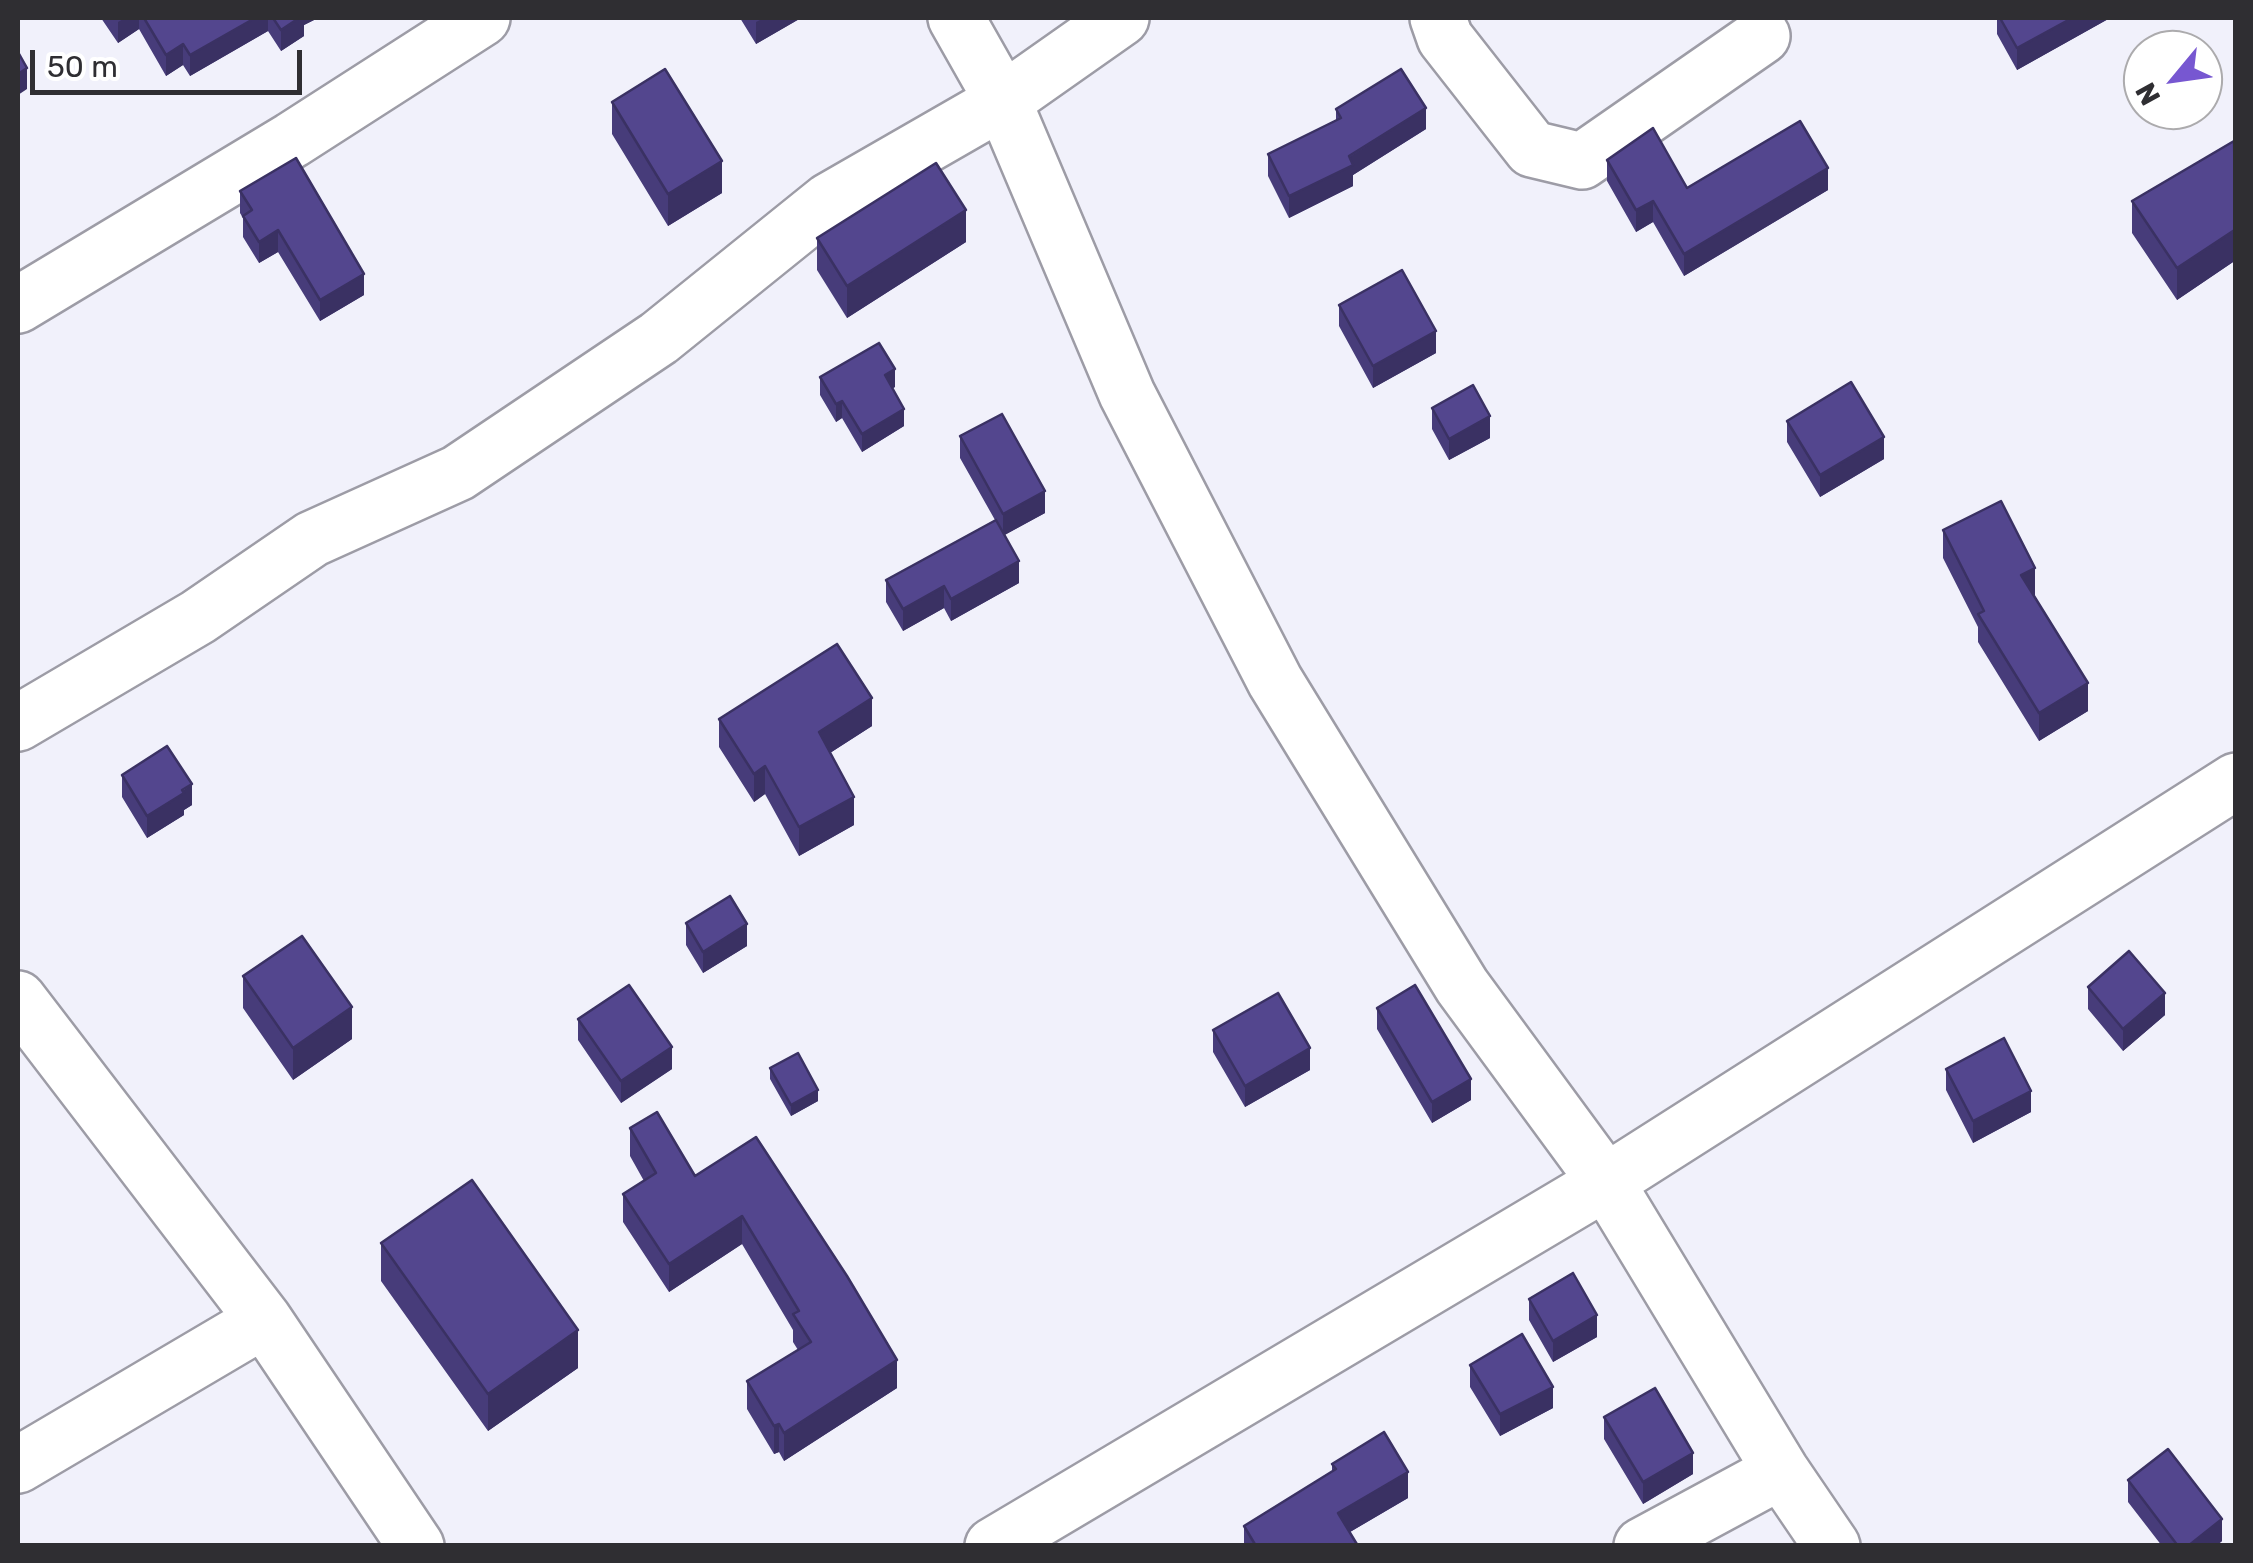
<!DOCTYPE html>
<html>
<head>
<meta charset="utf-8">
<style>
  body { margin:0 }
  #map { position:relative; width:2253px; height:1563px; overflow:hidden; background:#f1f1fb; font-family:Rubik,sans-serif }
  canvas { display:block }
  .frame { position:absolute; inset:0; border:20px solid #2f2e32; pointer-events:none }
  .north { position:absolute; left:2123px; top:30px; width:100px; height:100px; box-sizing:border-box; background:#fff; border:2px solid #acabad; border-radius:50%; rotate:241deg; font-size:28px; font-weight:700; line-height:40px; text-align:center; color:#2f2e32 }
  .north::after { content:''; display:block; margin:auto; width:35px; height:45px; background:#7757d1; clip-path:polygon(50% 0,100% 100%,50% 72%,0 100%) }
  .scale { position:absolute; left:30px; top:50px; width:272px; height:45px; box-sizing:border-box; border:5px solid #2f2e32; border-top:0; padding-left:12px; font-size:30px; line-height:35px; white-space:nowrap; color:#2f2e32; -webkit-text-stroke:8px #fff; paint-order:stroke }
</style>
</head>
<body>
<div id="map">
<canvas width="2253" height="1563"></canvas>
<div class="frame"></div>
<div class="north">N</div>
<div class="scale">50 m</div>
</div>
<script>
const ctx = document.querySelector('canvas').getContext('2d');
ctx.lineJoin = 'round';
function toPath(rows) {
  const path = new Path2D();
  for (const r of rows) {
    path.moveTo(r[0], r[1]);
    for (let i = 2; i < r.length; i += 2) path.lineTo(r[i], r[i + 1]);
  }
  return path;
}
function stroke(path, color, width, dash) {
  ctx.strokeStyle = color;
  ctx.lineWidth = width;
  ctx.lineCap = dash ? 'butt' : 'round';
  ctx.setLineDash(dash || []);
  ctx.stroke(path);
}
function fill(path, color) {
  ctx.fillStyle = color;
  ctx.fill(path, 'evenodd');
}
const minor = toPath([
  [956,18,1003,101,1127,394,1275,681,1462,986,1606,1182,1781,1471,1832,1546],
  [1438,18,1445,38,1532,149,1582,161,1762,36],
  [18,305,292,140,482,18],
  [18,723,198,617,312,539,458,473,659,338,829,201,1003,101,1121,18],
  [18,999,264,1320,416,1546],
  [18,1465,264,1320],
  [993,1546,1606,1182,2236,781],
  [1642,1546,1781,1471]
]);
stroke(minor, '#9d9ca6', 60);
stroke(minor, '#fff', 55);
fill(toPath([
  [101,18,318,18,304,25,304,36,281,51,268,31,190,76,183,65,166,76,139,29,118,43],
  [740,18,801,18,756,44],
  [1997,18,2110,18,2017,70,1997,34],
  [612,102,722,193,668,226,612,134],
  [1336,109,1426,129,1353,175,1353,186,1289,218,1268,176,1268,154,1336,121],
  [2236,143,2236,260,2177,300,2132,233,2132,201],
  [1607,160,1687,188,1828,190,1684,276,1653,222,1636,232,1607,181],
  [240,191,364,295,320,321,278,252,259,263,243,237,243,218,240,213],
  [817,238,966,242,847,318,817,270],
  [1339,305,1436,353,1373,388,1339,326],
  [820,377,895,387,892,388,904,426,862,452,842,418,836,422,820,395],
  [1432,408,1490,438,1449,460,1432,429],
  [1787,421,1884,459,1820,497,1787,442],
  [960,436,1045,513,1004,535,1019,583,951,621,944,608,903,631,886,602,886,580,995,520,960,458],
  [1943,530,2035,595,2034,595,2088,711,2039,741,1978,642,1978,627,1943,558],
  [719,719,872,726,830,753,854,825,799,856,765,794,754,802,719,747],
  [122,775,192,805,184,810,184,815,147,838,122,797],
  [686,923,747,946,703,973,686,945],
  [243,976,352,1039,293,1080,243,1008],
  [2088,987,2165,1015,2123,1051,2088,1009],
  [1377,1008,1471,1100,1432,1123,1377,1029],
  [578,1019,672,1069,621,1103,578,1040],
  [1213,1030,1310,1070,1245,1107,1213,1052],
  [770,1068,818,1101,791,1116,770,1079],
  [1946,1069,2031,1112,1973,1143,1946,1090],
  [630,1128,695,1176,756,1137,897,1388,784,1461,779,1452,774,1454,747,1409,747,1381,798,1350,793,1342,793,1330,742,1244,669,1292,623,1222,623,1194,644,1181,630,1156],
  [381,1243,578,1368,488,1431,381,1281],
  [1529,1299,1597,1337,1553,1362,1529,1320],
  [1470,1365,1553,1408,1500,1436,1470,1387],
  [1604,1417,1693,1474,1643,1504,1604,1439],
  [1332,1464,1408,1498,1350,1532,1358,1546,1244,1546,1244,1526,1332,1472],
  [2128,1480,2222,1541,2216,1546,2162,1546,2128,1502]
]), '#473c7a');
fill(toPath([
  [125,18,139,18,139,29,118,43,118,22],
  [255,18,268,18,268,31,190,76,190,55],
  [299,18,318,18,304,25,304,36,281,51,281,30],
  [764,18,801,18,756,44,756,22],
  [2072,18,2110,18,2017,70,2017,48],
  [183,44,183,65,166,76,166,55],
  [27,68,27,89,18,95,18,74],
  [1426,108,1426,129,1353,175,1353,186,1289,218,1289,196],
  [722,161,722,193,668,226,668,194],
  [1828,168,1828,190,1684,276,1684,254],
  [1653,201,1653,222,1636,232,1636,210],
  [966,210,966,242,847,318,847,286],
  [2236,229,2236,260,2177,300,2177,268],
  [278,230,278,252,259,263,259,242],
  [364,274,364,295,320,321,320,300],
  [1436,331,1436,353,1373,388,1373,366],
  [895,369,895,387,885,393,885,375],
  [842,401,842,418,836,422,836,404],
  [904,409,904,426,862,452,862,434],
  [1490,416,1490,438,1449,460,1449,439],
  [1884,437,1884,459,1820,497,1820,475],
  [1045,491,1045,513,1003,536,1003,514],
  [1019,561,1019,583,951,621,951,599],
  [2035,568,2035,595,2021,602,2021,575],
  [944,586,944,608,903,631,903,609],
  [2088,683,2088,711,2039,741,2039,713],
  [872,698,872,726,819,760,819,732],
  [765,766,765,794,754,802,754,774],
  [192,784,192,805,184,810,184,815,147,838,147,816],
  [854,797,854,825,799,856,799,827],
  [747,924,747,946,703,973,703,952],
  [2165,993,2165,1015,2123,1051,2123,1029],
  [352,1007,352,1039,293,1080,293,1048],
  [672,1047,672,1069,621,1103,621,1081],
  [1310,1048,1310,1070,1245,1107,1245,1086],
  [1471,1079,1471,1100,1432,1123,1432,1102],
  [818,1090,818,1101,791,1116,791,1105],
  [2031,1091,2031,1112,1973,1143,1973,1121],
  [742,1216,742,1244,669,1292,669,1264],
  [1597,1315,1597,1337,1553,1362,1553,1341],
  [578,1330,578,1368,488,1431,488,1394],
  [897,1360,897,1388,784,1461,784,1433],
  [1553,1387,1553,1408,1500,1436,1500,1414],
  [779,1424,779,1452,774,1454,774,1426],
  [1693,1453,1693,1474,1643,1504,1643,1482],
  [1408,1472,1408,1498,1338,1539,1338,1513],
  [2222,1519,2222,1541,2216,1546,2188,1546]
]), '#3a3163');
const building = toPath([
  [144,18,255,18,190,55,183,44,166,55,144,18],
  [273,18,299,18,281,30,273,18],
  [2000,18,2072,18,2017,48,2000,18],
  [18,52,27,68,18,74,18,52],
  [665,69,722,161,668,194,612,102,665,69],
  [1401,69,1426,108,1349,156,1353,165,1289,196,1268,154,1341,118,1336,109,1401,69],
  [1800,121,1828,168,1684,254,1653,201,1636,210,1607,160,1653,128,1687,188,1800,121],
  [2234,141,2236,229,2177,268,2132,201,2234,141],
  [296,158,364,274,320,300,278,230,259,242,243,216,252,210,240,191,296,158],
  [936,163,966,210,847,286,817,238,936,163],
  [1402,270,1436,331,1373,366,1339,305,1402,270],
  [879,343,895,369,885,375,904,409,862,434,842,401,836,404,820,377,879,343],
  [1851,382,1884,437,1820,475,1787,421,1851,382],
  [1473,385,1490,416,1449,439,1432,408,1473,385],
  [1002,414,1045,491,1003,514,960,436,1002,414],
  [2001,501,2035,568,2021,575,2088,683,2039,713,1978,614,1984,611,1943,530,2001,501],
  [996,520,1019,561,951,599,944,586,903,609,886,580,996,520],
  [837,644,872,698,819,732,854,797,799,827,765,766,754,774,719,719,837,644],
  [167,746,192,784,182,790,184,793,147,816,122,775,167,746],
  [730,896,747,924,703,952,686,923,730,896],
  [302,936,352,1007,293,1048,243,976,302,936],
  [2129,951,2165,993,2123,1029,2088,987,2129,951],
  [629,985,672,1047,621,1081,578,1019,629,985],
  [1415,985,1471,1079,1432,1102,1377,1008,1415,985],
  [1278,993,1310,1048,1245,1086,1213,1030,1278,993],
  [2004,1038,2031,1091,1973,1121,1946,1069,2004,1038],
  [798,1053,818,1090,791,1105,770,1068,798,1053],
  [657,1112,695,1176,756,1137,847,1276,897,1360,784,1433,779,1424,774,1426,747,1381,811,1342,793,1314,799,1311,742,1216,669,1264,623,1194,656,1173,630,1128,657,1112],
  [472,1180,578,1330,488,1394,381,1243,472,1180],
  [1573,1273,1597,1315,1553,1341,1529,1299,1573,1273],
  [1522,1334,1553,1387,1500,1414,1470,1365,1522,1334],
  [1655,1388,1693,1453,1643,1482,1604,1417,1655,1388],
  [1384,1432,1408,1472,1338,1513,1358,1546,1256,1546,1244,1526,1336,1469,1332,1464,1384,1432],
  [2168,1449,2222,1519,2188,1546,2178,1546,2128,1480,2168,1449]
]);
fill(building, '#53468e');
stroke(building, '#3a3163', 2.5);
</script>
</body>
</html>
